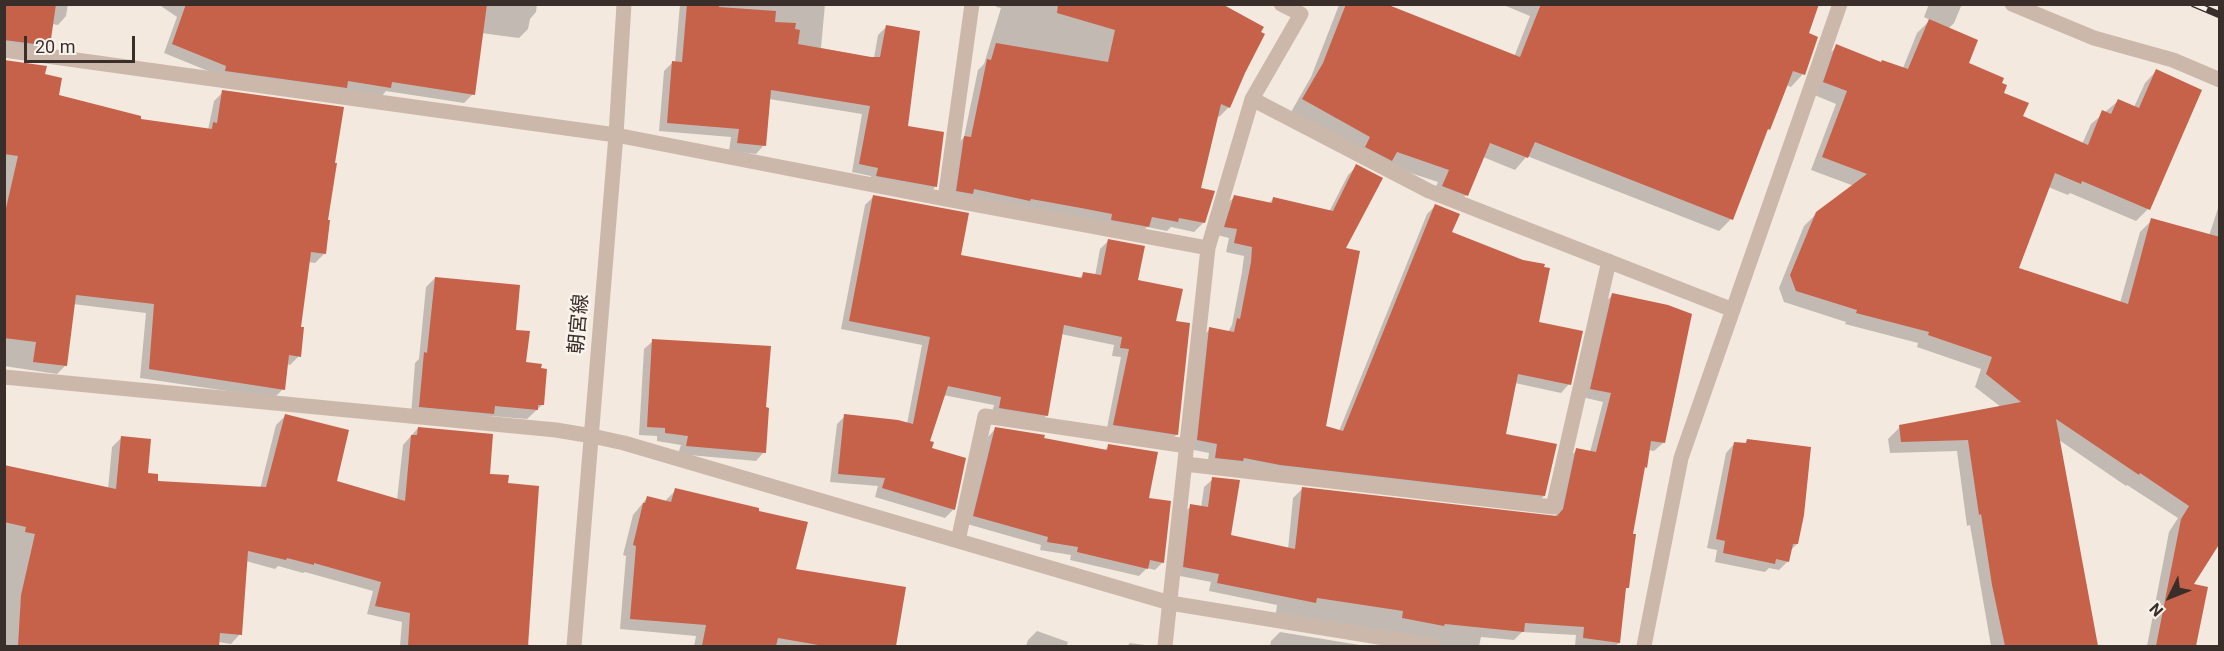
<!DOCTYPE html>
<html>
<head>
<meta charset="utf-8">
<style>
  body { margin:0 }
  #map { position:relative; width:2224px; height:651px; overflow:hidden; background:#f3e9df; font-family:Roboto,sans-serif }
  canvas { display:block }
  .frame { position:absolute; inset:0; border:6px solid #392e2a; pointer-events:none }
  .north { position:absolute; left:2140px; top:567px; width:60px; height:60px; -webkit-text-stroke:4px #faf3ec; paint-order:stroke; rotate:227deg; font-size:16px; font-weight:700; line-height:24px; text-align:center; color:#392e2a }
  .north::after { content:''; display:block; margin:auto; width:21px; height:27px; background:#392e2a; clip-path:polygon(50% 0,100% 100%,50% 72%,0 100%) }
  .scale { position:absolute; left:24px; top:36px; width:111px; height:27px; box-sizing:border-box; border:3px solid #392e2a; border-top:0; padding-left:8px; font-size:18px; line-height:21px; white-space:nowrap; color:#392e2a; -webkit-text-stroke:4px #faf3ec; paint-order:stroke }
</style>
</head>
<body>
<div id="map">
<canvas width="2224" height="651"></canvas>
<div class="frame"></div>
<div class="north">N</div>
<div class="scale">20 m</div>
</div>
<script>
const ctx = document.querySelector('canvas').getContext('2d');
ctx.lineJoin = 'round';
function fill(path, color) {
  ctx.fillStyle = color;
  ctx.fill(path, 'evenodd');
}
function toPath(rows) {
  const path = new Path2D();
  for (const r of rows) {
    path.moveTo(r[0], r[1]);
    for (let i = 2; i < r.length; i += 2) path.lineTo(r[i], r[i + 1]);
  }
  return path;
}
function stroke(path, color, width, dash) {
  ctx.strokeStyle = color;
  ctx.lineWidth = width;
  ctx.lineCap = dash ? 'butt' : 'round';
  ctx.setLineDash(dash || []);
  ctx.stroke(path);
}
function label(font, color, halo, rows, align = 'center') {
  ctx.font = font + ' Roboto,"Noto Sans JP",sans-serif';
  ctx.lineWidth = 5;
  ctx.setLineDash([]);
  ctx.textBaseline = 'middle';
  ctx.strokeStyle = halo;
  ctx.fillStyle = color;
  for (const [text, x, y, turn = 0] of rows) {
    ctx.save();
    ctx.translate(x, y);
    ctx.rotate((+turn || 0) * Math.PI / 180);
    ctx.textAlign = isNaN(turn) ? turn : align;
    if (halo) ctx.strokeText(text, 0, 0);
    ctx.fillText(text, 0, 0);
    ctx.restore();
  }
}
fill(toPath([
  [4,4,68,4,66,16,58,25,52,24,48,46,39,55,4,50],
  [158,4,537,4,536,12,530,19,528,29,519,38,481,33,473,94,464,103,386,91,381,97,218,75,164,53,177,17],
  [680,4,825,4,821,48,874,58,878,35,887,26,906,127,943,134,935,187,927,195,869,184,871,176,852,172,862,114,769,99,764,145,756,154,729,151,731,137,659,131,664,71,672,63,675,63],
  [997,4,1219,4,1244,72,1229,107,1219,117,1217,116,1200,189,1204,222,1194,232,1171,227,1167,231,1147,227,1139,236,947,200,955,147,964,137,978,70,984,64,1001,8,996,7],
  [1382,4,1514,57,1530,16,1501,4,1818,4,1807,34,1803,74,1791,87,1786,85,1768,129,1765,132,1731,219,1719,231,1527,156,1515,170,1483,157,1466,195,1454,207,1431,198,1438,182,1386,165,1291,112,1311,77,1339,5],
  [1929,4,1962,4,1954,23,1948,29,1967,63,2001,84,2002,94,2021,117,2082,144,2091,124,2118,101,2134,107,2145,83,2157,70,2148,209,2136,221,2070,193,2068,195,2048,187,2017,269,2120,303,2140,232,2152,220,2209,236,2220,202,2220,514,2192,585,2207,588,2195,646,2147,646,2169,532,2178,518,2127,485,2126,486,2059,440,2097,646,1991,646,1970,525,1967,526,1957,451,1890,453,1888,439,1900,427,2001,407,1975,387,1981,369,1917,347,1918,343,1845,324,1846,322,1784,302,1779,288,1804,226,1817,213,1854,186,1811,170,1836,104,1812,94,1825,58,1837,46,1881,63,1903,68,1917,33,1930,20,1924,17],
  [4,61,44,75,58,96,139,120,208,130,214,101,223,92,328,221,324,254,315,263,308,262,299,328,299,356,290,365,287,364,283,389,274,398,140,378,146,313,73,304,66,365,57,374,4,366],
  [1357,166,1344,249,1324,427,1339,431,1427,214,1435,206,1450,233,1538,323,1569,384,1561,393,1515,383,1504,435,1544,496,1535,504,1207,466,1209,453,1189,449,1201,338,1210,329,1228,332,1232,325,1242,272,1244,256,1226,252,1229,238,1217,235,1225,206,1234,197,1268,204,1273,199,1329,212,1348,175],
  [873,197,959,256,1079,279,1084,273,1095,276,1100,249,1108,241,1136,281,1175,322,1177,434,1168,443,1106,433,1121,357,1112,356,1114,345,1061,334,1047,415,1038,423,991,416,994,405,943,395,928,442,930,449,964,459,953,510,945,518,875,497,878,486,830,482,837,424,845,416,907,424,922,345,841,329,865,205],
  [435,278,514,331,524,363,542,405,527,419,490,416,483,423,411,416,415,363,419,359,426,287],
  [1612,295,1663,443,1654,451,1648,450,1645,467,1643,469,1632,536,1627,587,1625,590,1619,643,1615,646,1575,646,1576,635,1522,632,1514,640,1481,637,1479,646,1428,646,1275,620,1277,605,1209,591,1211,582,1175,575,1182,515,1191,506,1201,508,1204,487,1213,479,1230,536,1288,549,1293,498,1302,489,1555,517,1568,458,1577,450,1590,452,1603,402,1582,397,1604,304],
  [653,341,765,409,764,452,756,461,678,454,681,445,657,441,657,436,639,435,644,349],
  [285,416,335,482,397,500,403,445,418,428,488,475,529,646,400,646,402,622,367,614,373,591,305,572,303,573,278,566,275,569,246,561,240,634,231,644,218,642,217,646,4,646,4,467,108,489,112,447,121,438,147,475,156,483,260,489,276,425],
  [995,429,1104,451,1109,446,1147,499,1163,562,1155,570,1147,568,1139,576,1070,560,1071,555,1040,550,1041,545,967,524,988,437],
  [1747,441,1797,544,1790,551,1788,561,1779,570,1769,568,1765,572,1715,562,1717,550,1707,548,1726,453,1735,443,1744,444],
  [676,490,795,570,905,589,895,646,694,646,696,636,620,629,626,556,623,555,633,515,647,498,664,502],
  [1037,631,1068,642,1067,645,1071,646,1026,646,1028,640],
  [1280,632,1366,646,1270,646,1271,641],
  [1130,643,1152,646,1127,646]
]), '#0003');
fill(toPath([
  [4,4,56,4,50,46,4,40],
  [186,4,487,4,475,95,392,82,391,88,348,81,347,88,225,71,226,66,172,44],
  [687,4,719,4,719,7,776,11,775,22,796,23,795,29,800,30,798,44,871,57,880,57,886,25,920,31,908,126,944,132,937,187,876,176,878,168,859,164,870,106,771,90,766,146,737,143,739,129,667,123,672,61,682,62],
  [1058,4,1222,4,1264,27,1261,32,1265,34,1245,73,1230,108,1221,104,1201,188,1215,191,1205,223,1179,218,1178,222,1152,217,1149,227,1111,220,1112,214,1081,208,1031,199,1030,201,974,189,973,194,956,191,964,136,971,137,987,59,991,60,996,43,1108,62,1115,30,1057,13],
  [1346,4,1386,4,1520,57,1541,4,1819,4,1809,33,1818,37,1805,75,1793,71,1770,130,1768,129,1733,220,1535,142,1528,158,1490,143,1468,196,1442,186,1449,170,1397,152,1392,161,1365,147,1370,137,1302,99,1323,63],
  [1929,19,1978,40,1969,63,2004,78,2002,83,2007,85,2004,93,2029,103,2023,116,2088,145,2102,110,2111,114,2118,99,2139,108,2156,69,2202,90,2150,210,2082,181,2081,184,2055,173,2019,268,2128,304,2151,218,2220,237,2220,543,2194,584,2208,587,2196,646,2156,646,2181,519,2189,506,2140,473,2139,475,2056,419,2098,646,2005,646,1992,585,1981,514,1979,515,1968,440,1901,442,1899,425,2021,402,1986,374,1992,357,1928,335,1929,332,1856,313,1857,310,1796,291,1790,275,1816,212,1867,174,1822,157,1847,91,1823,82,1836,44,1881,62,1882,60,1908,69],
  [4,60,47,66,45,74,62,78,59,95,141,116,141,119,212,129,213,122,217,123,222,90,344,107,335,163,337,163,328,220,330,220,326,254,311,252,301,327,304,327,301,357,289,355,285,390,149,369,154,304,76,295,67,366,33,362,36,342,4,338,4,217,18,156,4,154],
  [1356,164,1383,178,1346,248,1360,251,1326,426,1343,431,1435,204,1460,214,1452,232,1523,260,1545,264,1544,267,1550,268,1539,322,1583,331,1571,385,1518,374,1506,434,1557,444,1545,496,1280,465,1244,458,1243,461,1215,458,1217,444,1197,440,1209,327,1234,332,1237,318,1240,319,1251,262,1252,247,1234,243,1237,229,1224,227,1234,195,1272,203,1273,197,1333,211],
  [873,195,969,213,961,255,1082,278,1083,272,1101,275,1108,239,1145,246,1138,280,1183,289,1176,321,1190,323,1178,435,1113,425,1129,349,1120,348,1122,337,1064,325,1048,416,999,408,1001,397,948,386,930,441,934,442,932,448,966,458,955,510,882,488,885,478,838,474,844,414,898,420,913,424,930,337,849,321],
  [435,277,520,285,516,330,530,331,526,362,542,364,541,368,547,369,544,405,538,405,538,410,495,406,494,414,419,407,424,352,427,353],
  [1612,293,1668,305,1692,314,1665,443,1651,441,1647,468,1645,467,1633,534,1636,534,1629,588,1626,588,1620,643,1583,638,1584,627,1525,623,1524,632,1445,624,1444,626,1402,618,1403,611,1317,598,1316,603,1217,583,1219,574,1183,567,1190,504,1208,507,1212,477,1240,480,1231,535,1295,549,1302,487,1557,516,1563,509,1576,448,1596,452,1611,393,1590,389],
  [652,339,771,346,766,407,769,408,766,453,686,446,688,436,665,433,665,428,647,427],
  [285,414,349,430,337,481,405,501,411,435,417,435,418,427,493,434,490,474,509,475,508,483,539,486,528,646,408,646,410,613,375,606,381,582,314,563,314,565,287,558,286,560,248,551,242,635,220,633,219,646,18,646,21,595,35,534,25,532,26,527,4,522,4,465,116,489,121,436,151,439,148,473,158,474,158,481,266,487],
  [995,427,1045,435,1044,438,1107,450,1108,444,1158,452,1149,498,1171,501,1164,563,1150,560,1148,569,1077,552,1078,547,1047,542,1048,537,973,516],
  [1747,439,1811,447,1804,515,1798,544,1793,544,1789,562,1776,559,1775,564,1723,553,1725,541,1716,539,1734,442,1746,443],
  [675,488,759,508,759,511,808,522,796,569,906,587,896,646,824,646,778,638,776,646,702,646,706,625,630,619,636,546,633,545,643,503,645,503,647,496,671,502]
]), '#c6614a');
stroke(toPath([
  [2012,4,2094,38,2173,60,2220,80],
  [4,50,616,135,945,199,1208,248],
  [1252,99,1429,191,1733,310],
  [945,199,972,4],
  [4,377,556,430,592,436,624,443,1170,603,1433,646],
  [1185,464,1553,507,1609,261],
  [958,541,985,416,1187,446],
  [1165,646,1208,248,1252,99,1301,14,1281,4],
  [1644,646,1681,458,1840,4]
]), '#ccb8ab', 15);
stroke(toPath([
  [574,646,616,135,624,4]
]), '#ccb8ab', 15);
const rail = toPath([
  [2194,4,2220,15]
]);
stroke(rail, '#392e2a', 7);
stroke(rail, '#faf3ec', 4.5, [14]);
label('20px', '#392e2a', '#faf3ec', [
  ["朝宮線",580,324,-85]
]);
</script>
</body>
</html>
